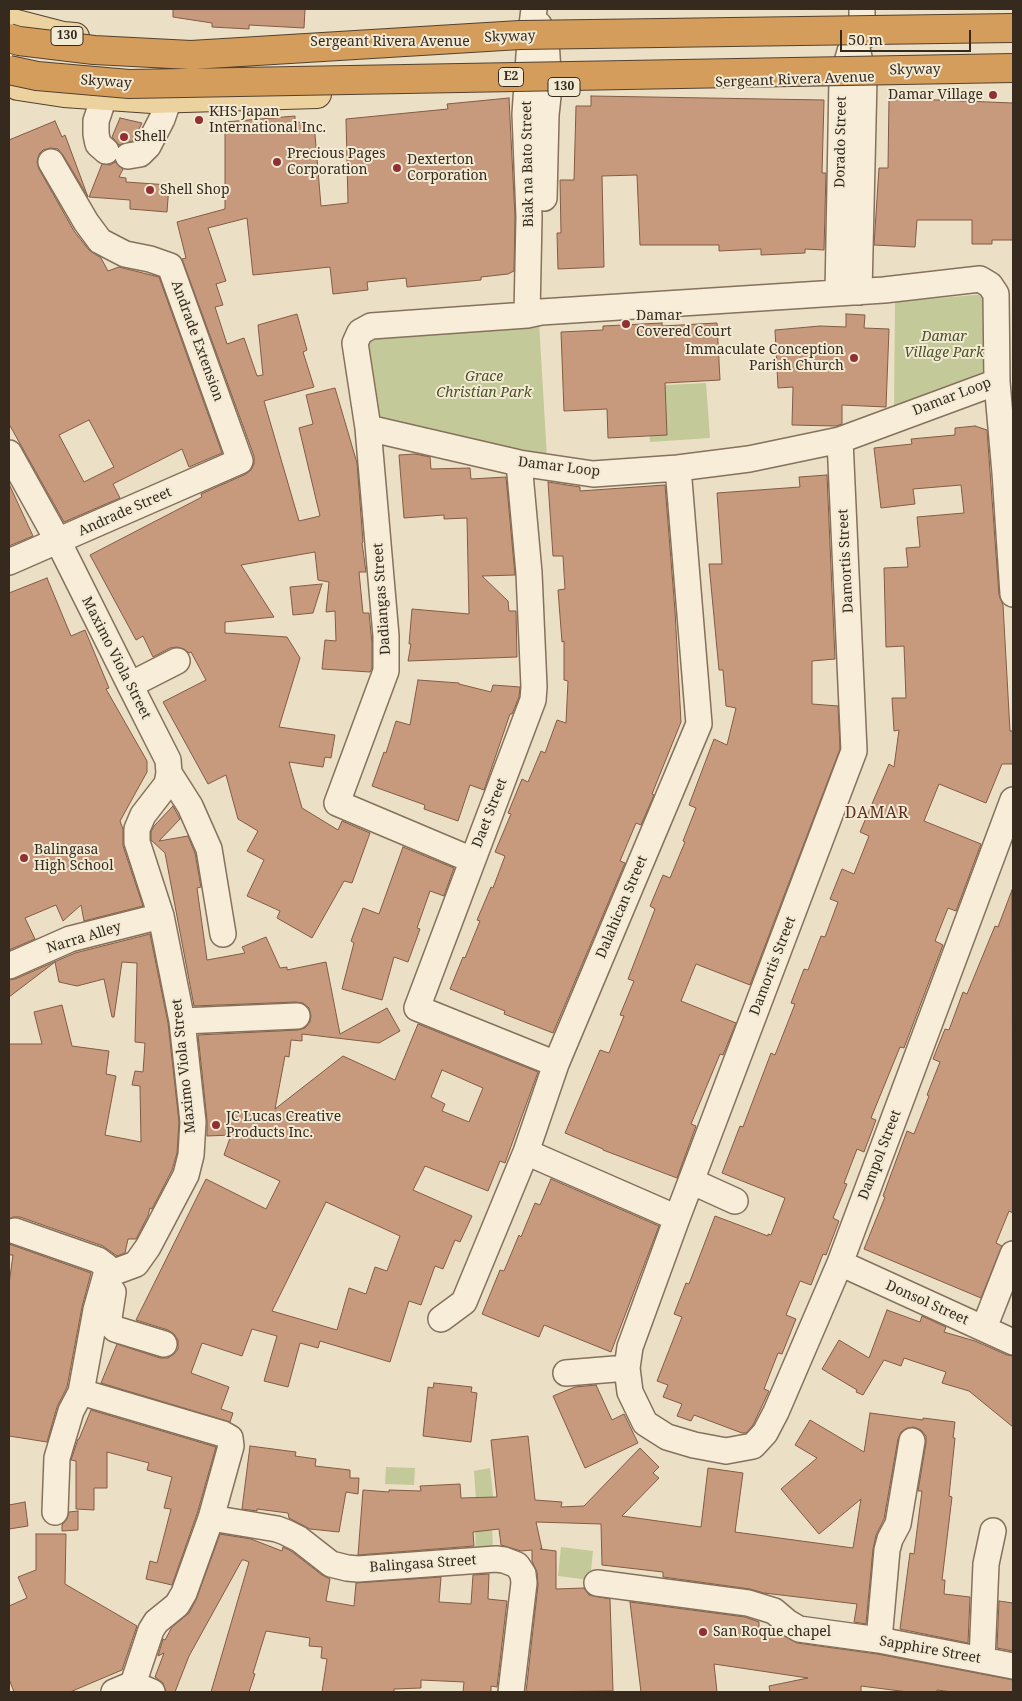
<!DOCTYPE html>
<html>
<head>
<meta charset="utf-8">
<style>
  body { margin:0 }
  #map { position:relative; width:1022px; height:1701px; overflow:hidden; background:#ebdfc5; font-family:"Noto Serif",serif }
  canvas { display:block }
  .frame { position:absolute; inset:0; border:10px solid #362a1f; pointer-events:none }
  .scale { position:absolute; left:840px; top:30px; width:131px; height:22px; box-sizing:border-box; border:2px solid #362a1f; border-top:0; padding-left:6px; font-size:15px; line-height:18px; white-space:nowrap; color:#362a1f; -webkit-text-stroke:4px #f3ead4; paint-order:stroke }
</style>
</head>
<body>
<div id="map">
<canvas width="1022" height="1701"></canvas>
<div class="frame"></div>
<div class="scale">50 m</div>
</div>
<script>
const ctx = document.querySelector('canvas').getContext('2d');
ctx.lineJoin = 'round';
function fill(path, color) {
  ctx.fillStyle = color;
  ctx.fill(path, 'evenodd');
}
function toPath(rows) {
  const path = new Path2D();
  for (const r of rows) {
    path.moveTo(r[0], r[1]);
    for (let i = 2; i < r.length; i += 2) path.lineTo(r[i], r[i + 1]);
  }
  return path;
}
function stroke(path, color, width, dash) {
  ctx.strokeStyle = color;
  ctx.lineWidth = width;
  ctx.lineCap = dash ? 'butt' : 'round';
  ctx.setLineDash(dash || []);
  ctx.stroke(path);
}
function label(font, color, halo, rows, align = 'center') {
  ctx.font = font + ' "Noto Serif",serif';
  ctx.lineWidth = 4;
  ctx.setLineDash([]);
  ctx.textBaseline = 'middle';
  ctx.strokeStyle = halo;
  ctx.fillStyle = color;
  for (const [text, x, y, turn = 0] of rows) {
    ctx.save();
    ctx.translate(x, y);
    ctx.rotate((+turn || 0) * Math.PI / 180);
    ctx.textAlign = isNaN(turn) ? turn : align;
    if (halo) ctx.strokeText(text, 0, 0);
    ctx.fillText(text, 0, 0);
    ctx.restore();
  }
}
fill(toPath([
  [986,294,998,371,894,414,895,302],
  [539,322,547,458,377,421,366,345,374,334],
  [706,383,710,438,650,442,647,386],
  [386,1467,415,1468,414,1485,385,1484],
  [490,1468,495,1513,477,1515,474,1471],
  [492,1523,493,1552,476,1552,475,1524],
  [561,1547,593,1551,590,1580,558,1576]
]), '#c4c999');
const building = toPath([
  [173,9,305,9,304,28,249,25,249,29,212,27,212,23,173,17,173,9],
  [591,96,824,100,822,173,826,173,824,250,805,249,805,253,761,255,761,249,719,251,719,245,640,245,637,175,602,176,604,267,558,269,557,233,561,233,560,180,574,180,576,106,591,106,591,96],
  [509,98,515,217,514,271,508,274,481,277,481,280,407,287,406,278,367,282,368,290,333,294,330,267,253,275,247,218,208,228,226,281,216,284,223,305,215,307,227,344,244,338,257,376,263,375,258,325,297,314,307,350,303,352,314,387,264,401,299,521,320,516,299,428,313,424,306,395,335,388,357,463,363,542,362,543,366,572,359,572,363,613,369,613,372,643,372,668,370,672,322,669,325,640,336,641,335,611,326,612,329,582,318,580,315,552,241,565,274,617,225,622,225,633,287,637,300,658,279,727,335,735,331,758,325,757,323,767,289,762,302,808,338,830,342,821,370,833,352,883,344,881,312,938,277,918,280,911,247,896,264,860,247,851,258,831,238,819,226,775,208,784,163,702,206,680,191,652,189,653,184,649,177,647,170,648,153,657,143,636,136,640,90,555,202,497,201,494,246,474,251,470,254,464,254,456,182,259,186,258,177,222,225,209,225,122,295,116,295,122,314,123,321,206,348,203,346,119,448,109,447,104,509,98],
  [889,98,1013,103,1013,240,992,240,992,244,972,244,972,220,917,220,915,247,874,245,879,168,888,168,889,98],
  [120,118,142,123,133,141,119,145,112,137,120,118],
  [55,121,62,137,65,135,88,197,63,155,58,149,50,148,43,150,39,154,37,162,39,169,74,231,89,250,101,258,108,271,119,267,159,277,222,453,189,467,182,449,113,484,120,498,64,522,9,424,9,140,55,121],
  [89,420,114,467,84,482,59,435,89,420],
  [115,162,123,169,119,177,126,178,126,182,169,185,167,212,130,209,130,200,89,197,102,164,110,165,115,162],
  [846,314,865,315,864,328,889,329,886,407,842,405,842,424,836,426,792,425,793,387,778,388,775,330,820,326,846,327,846,314],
  [662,323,662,326,717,323,720,380,665,383,667,435,608,438,607,409,564,411,561,332,603,330,603,326,662,323],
  [975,426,987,430,999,595,1003,605,1010,731,1013,731,1013,764,1002,764,986,803,939,784,924,821,981,844,956,911,948,908,935,941,943,945,904,1048,900,1047,871,1118,876,1120,864,1152,857,1149,844,1183,847,1184,833,1218,839,1221,826,1255,823,1254,811,1285,800,1281,786,1315,796,1319,782,1354,778,1353,764,1389,769,1391,753,1425,746,1433,742,1433,694,1415,691,1421,677,1416,682,1404,663,1397,668,1385,657,1381,682,1317,674,1314,686,1283,689,1284,715,1216,768,1236,768,1234,771,1235,785,1198,722,1173,740,1126,743,1127,771,1053,775,1055,795,1004,791,1003,804,969,808,970,821,936,825,937,838,902,830,899,842,869,854,874,869,836,860,832,889,764,894,767,899,730,894,731,892,698,906,698,904,646,886,647,884,568,908,567,906,548,920,547,917,517,964,513,961,485,913,489,915,504,881,508,874,448,912,444,911,439,955,435,955,428,975,426],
  [415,454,430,457,431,469,470,468,471,479,506,477,515,575,482,576,508,601,509,611,516,611,517,657,408,661,411,644,409,644,412,609,469,614,467,518,444,519,444,515,404,518,399,455,415,454],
  [827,475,835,659,812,661,812,704,838,706,840,749,750,985,696,964,681,1001,736,1023,723,1055,720,1054,691,1124,696,1126,677,1178,603,1150,603,1149,565,1133,600,1050,609,1053,624,1016,620,1015,634,981,628,979,655,909,650,906,663,875,670,878,685,842,683,841,696,808,689,805,714,739,727,745,736,708,726,706,723,670,719,670,709,564,722,564,717,493,800,487,799,477,827,475],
  [548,482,580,487,580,491,665,485,675,611,681,722,652,794,654,795,641,825,636,823,620,861,625,863,553,1033,504,1014,505,1011,450,989,463,957,465,958,480,921,477,920,491,887,493,888,505,856,495,852,511,814,508,813,522,779,528,782,541,751,545,753,557,720,566,723,568,681,564,680,564,641,562,642,558,590,565,589,563,556,553,556,548,482],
  [9,484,33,536,9,546,9,484],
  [47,578,71,636,85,630,109,688,106,689,147,761,147,772,120,821,123,829,123,846,143,906,84,921,81,905,63,921,56,905,25,918,35,939,9,950,9,593,47,578],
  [322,584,313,613,293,615,290,587,322,584],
  [418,680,459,683,459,684,491,692,493,685,520,687,519,697,512,714,510,714,484,790,470,785,458,821,424,809,425,805,372,786,384,752,386,753,396,721,410,725,418,680],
  [173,806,180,819,159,841,188,836,195,853,201,887,197,888,207,960,245,953,242,947,266,937,280,968,287,967,287,970,326,962,340,1034,387,1008,400,1031,379,1043,302,1034,302,1041,291,1040,289,1057,285,1056,275,1109,343,1056,395,1080,418,1024,538,1072,505,1163,500,1161,488,1191,425,1166,413,1190,472,1216,460,1242,455,1240,443,1269,435,1266,421,1305,409,1301,390,1362,320,1341,318,1348,300,1343,288,1387,264,1381,277,1336,252,1329,242,1356,202,1343,191,1373,229,1387,221,1409,233,1413,230,1422,101,1383,117,1344,160,1358,168,1358,174,1354,178,1349,178,1340,174,1334,168,1330,136,1320,206,1179,266,1209,280,1181,224,1155,231,1135,207,1136,207,1120,198,1035,298,1030,305,1028,310,1022,311,1016,309,1008,303,1003,296,1002,194,1006,165,853,151,840,151,832,154,826,173,806],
  [442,1070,483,1088,469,1122,442,1111,445,1104,431,1097,442,1070],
  [326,1202,400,1236,387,1271,375,1267,366,1294,349,1288,337,1330,272,1311,326,1202],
  [403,847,454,868,444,896,430,891,417,928,420,929,408,962,394,957,382,1000,342,989,354,943,351,941,363,908,379,914,403,847],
  [1012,890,1013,1213,1009,1211,996,1243,1002,1246,981,1298,864,1249,885,1197,883,1196,907,1131,914,1134,929,1096,927,1095,940,1062,933,1059,945,1029,949,1030,963,992,967,994,995,926,998,927,1012,890],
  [150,934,168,1023,179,1122,177,1153,172,1170,152,1209,150,1208,148,1216,136,1239,128,1239,125,1253,117,1256,103,1246,20,1217,13,1217,9,1219,9,1044,42,1044,34,1012,62,1005,72,1046,109,1051,106,1074,116,1076,105,1135,141,1142,140,1086,132,1085,135,1071,143,1072,145,1043,135,1042,137,963,122,962,114,1017,112,1017,104,979,77,986,59,982,55,962,9,997,9,980,15,979,75,953,150,934],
  [551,1179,659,1226,611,1352,544,1325,539,1337,482,1314,500,1270,504,1271,519,1235,521,1237,535,1203,540,1205,551,1179],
  [9,1244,91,1273,82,1307,67,1387,57,1407,47,1442,9,1436,9,1284,13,1255,9,1255,9,1244],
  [887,1310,920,1322,922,1316,946,1327,944,1332,975,1341,1007,1355,1013,1356,1013,1427,969,1391,942,1383,946,1372,904,1358,901,1366,884,1360,863,1395,856,1392,857,1390,822,1369,839,1340,869,1358,887,1310],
  [434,1383,472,1387,471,1392,477,1393,471,1442,423,1436,428,1387,433,1388,434,1383],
  [596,1385,612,1420,624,1414,638,1443,585,1468,553,1396,575,1387,596,1385],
  [91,1410,216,1447,197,1514,172,1585,146,1579,150,1561,157,1563,171,1509,164,1508,172,1477,147,1470,149,1463,107,1452,107,1488,94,1488,94,1510,76,1509,76,1461,71,1460,78,1439,79,1439,91,1410],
  [870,1413,923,1420,923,1418,955,1422,953,1438,955,1438,949,1496,952,1497,942,1580,945,1580,944,1594,970,1597,968,1643,900,1629,910,1553,914,1554,922,1491,918,1491,926,1443,926,1436,921,1430,914,1427,907,1428,901,1432,898,1439,884,1519,876,1535,873,1549,866,1624,854,1622,857,1604,764,1593,750,1589,663,1577,663,1572,602,1565,601,1524,536,1522,542,1549,540,1549,556,1551,556,1589,584,1588,589,1595,610,1599,613,1691,526,1692,538,1585,537,1572,532,1561,532,1550,521,1551,501,1545,499,1529,473,1532,474,1546,358,1555,363,1490,389,1492,389,1490,421,1491,420,1486,460,1484,461,1498,497,1497,491,1440,528,1436,535,1500,562,1502,561,1507,584,1506,640,1448,659,1467,653,1473,659,1478,622,1516,701,1527,708,1468,743,1473,735,1532,853,1548,861,1499,819,1534,781,1489,817,1458,795,1445,810,1420,864,1452,870,1413],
  [250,1446,296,1452,295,1456,316,1459,315,1466,350,1470,350,1478,359,1478,358,1494,346,1492,339,1532,310,1529,289,1518,288,1513,257,1509,257,1511,242,1509,250,1446],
  [25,1502,28,1526,9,1529,9,1505,25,1502],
  [78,1511,78,1530,62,1531,62,1525,67,1519,69,1512,78,1511],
  [36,1534,66,1534,65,1584,137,1626,122,1670,70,1692,14,1692,9,1679,9,1606,27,1598,18,1577,36,1570,36,1534],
  [220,1534,251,1539,282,1551,283,1547,291,1551,322,1575,330,1579,326,1601,354,1606,356,1583,441,1577,439,1602,471,1604,473,1575,489,1574,488,1599,507,1601,497,1687,491,1686,491,1692,463,1692,464,1682,421,1680,421,1688,394,1689,394,1692,322,1692,327,1659,321,1658,322,1647,309,1646,310,1638,266,1631,253,1673,255,1674,249,1692,211,1692,249,1562,244,1560,242,1560,189,1656,175,1692,166,1692,163,1683,155,1677,164,1653,158,1656,163,1639,165,1640,172,1627,189,1613,196,1600,220,1534],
  [999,1601,1013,1603,1013,1651,997,1648,999,1601],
  [630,1602,745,1617,759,1622,759,1628,775,1630,797,1643,877,1654,1013,1680,1013,1692,953,1692,937,1690,937,1692,908,1692,861,1686,861,1692,770,1692,769,1686,808,1678,714,1664,717,1692,641,1692,630,1602]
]);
fill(building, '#c79a7d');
stroke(building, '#835b43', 1);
const minor = toPath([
  [862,9,862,38],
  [539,25,546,41,549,87,546,115,544,198],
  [858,53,864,78,859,292],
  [104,97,96,121,96,134,98,144,106,151],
  [128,156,140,154,148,146,162,119,169,99],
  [838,293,842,79,854,38],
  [527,315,529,217,525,114,530,41,534,9],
  [368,428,519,463,593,474,678,468,749,459,840,440,997,382],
  [840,440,854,751,677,1218,630,1347,627,1368,630,1392,645,1423,667,1437,694,1445,726,1451,753,1446,765,1433,776,1412,840,1263,1013,800],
  [9,453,58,541,130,685,168,760,169,773,167,784,143,815,137,829,137,842,161,916,182,1021,193,1122,191,1155,186,1175,148,1247,136,1264,117,1271,107,1271,96,1310,81,1392,223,1434,230,1438,231,1446,211,1518,184,1593,177,1605,156,1622,151,1630,133,1684],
  [519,463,529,573,534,687,533,700,417,1008,556,1064],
  [9,562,240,461,170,266,150,259,125,254,100,241,86,222,51,162],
  [130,685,177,661],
  [169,773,190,806,209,849,223,934],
  [472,860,337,803,386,671,386,636,368,428,355,343,360,332,371,326,527,315,541,312,884,290,980,279,990,285,996,294,997,382,1005,473,1013,594],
  [9,966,70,939,161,916],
  [182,1021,297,1016],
  [526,1152,677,1218],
  [691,1181,735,1201],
  [15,1231,98,1260,106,1266,107,1271],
  [840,1263,1013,1342],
  [113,1292,109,1318,111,1325,115,1329,164,1344],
  [441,1319,464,1302,526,1152,556,1064,699,724,678,468],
  [984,1328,1013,1254],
  [566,1373,627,1368],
  [55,1512,57,1458,71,1411,81,1392],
  [211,1518,277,1529,285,1532,299,1539,331,1564,347,1568,358,1569,496,1559,504,1560,517,1565,523,1574,524,1583,511,1692],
  [597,1583,748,1603,774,1611,787,1622,799,1629,879,1640,1013,1666],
  [879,1640,887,1550,890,1539,898,1524,912,1441],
  [982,1660,986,1564,993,1531],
  [133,1684,152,1692],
  [114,1692,133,1684]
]);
const major = toPath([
  [9,22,63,36,75,37],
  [18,86,64,93,152,99,317,94]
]);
stroke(minor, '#85715c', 28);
stroke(major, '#534030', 30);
stroke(minor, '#f7edd8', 25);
stroke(major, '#ecd29f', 28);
const highwayBridge = toPath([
  [9,38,19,41,94,50,191,55,520,35,1013,28],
  [9,70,37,76,129,84,1013,68]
]);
stroke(highwayBridge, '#534030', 30, []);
stroke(highwayBridge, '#d59d5b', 28);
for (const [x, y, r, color] of [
  [993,95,5,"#913033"],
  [199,120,5,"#913033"],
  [124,137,5,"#913033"],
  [277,162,5,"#913033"],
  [397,168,5,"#913033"],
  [150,190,5,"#913033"],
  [626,324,5,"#913033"],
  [854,358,5,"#913033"],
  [24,858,5,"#913033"],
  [216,1125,5,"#913033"],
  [703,1632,5,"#913033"]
]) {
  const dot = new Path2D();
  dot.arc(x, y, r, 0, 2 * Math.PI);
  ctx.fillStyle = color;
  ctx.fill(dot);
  stroke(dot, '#f3ead4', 2);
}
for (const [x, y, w] of [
  [67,36,32],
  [511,77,25],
  [564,87,32]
]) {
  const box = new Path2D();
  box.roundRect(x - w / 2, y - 9.5, w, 19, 4);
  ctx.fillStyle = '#f3ead4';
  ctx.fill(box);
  stroke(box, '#362a1f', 1);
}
label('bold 12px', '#362a1f', null, [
  ["130",67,36],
  ["E2",511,77],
  ["130",564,87]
]);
label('14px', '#362a1f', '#f3ead4', [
  ["Skyway",510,37,-2],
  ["Sergeant Rivera Avenue",390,42],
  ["Skyway",915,70,-1],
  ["Sergeant Rivera Avenue",795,80,-2],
  ["Skyway",106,82,4],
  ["Dorado Street",841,142,-89],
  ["Biak na Bato Street",528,164,-91],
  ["Andrade Extension",197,341,70],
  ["Damar Loop",952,397,-21],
  ["Damar Loop",559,467,7],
  ["Andrade Street",125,512,-24],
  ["Damortis Street",846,561,-93],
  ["Dadiangas Street",382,599,-94],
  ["Maximo Viola Street",116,658,63],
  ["Daet Street",490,813,-69],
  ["Dalahican Street",622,907,-67],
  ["Narra Alley",84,938,-17],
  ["Damortis Street",773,966,-69],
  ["Maximo Viola Street",184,1066,-96],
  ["Dampol Street",880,1155,-69],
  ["Donsol Street",927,1303,24],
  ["Balingasa Street",423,1564,-4],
  ["Sapphire Street",930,1650,10]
]);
label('14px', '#362a1f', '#f3ead4', [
  ["Damar Village",983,95,"right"],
  ["KHS Japan",209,112],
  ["International Inc.",209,128],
  ["Shell",134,137],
  ["Precious Pages",287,154],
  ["Corporation",287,170],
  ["Dexterton",407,160],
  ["Corporation",407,176],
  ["Shell Shop",160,190],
  ["Damar",636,316],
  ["Covered Court",636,332],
  ["Immaculate Conception",844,350,"right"],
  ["Parish Church",844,366,"right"],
  ["Balingasa",34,850],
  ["High School",34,866],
  ["JC Lucas Creative",226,1117],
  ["Products Inc.",226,1133],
  ["San Roque chapel",713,1632]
], 'left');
label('italic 14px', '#485127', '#f3ead4', [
  ["Damar",944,337],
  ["Village Park",944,353],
  ["Grace",484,377],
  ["Christian Park",484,393]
]);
ctx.letterSpacing = '1px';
label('16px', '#602d21', '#f3ead4', [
  ["DAMAR",877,813]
]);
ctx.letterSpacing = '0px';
</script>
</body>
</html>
